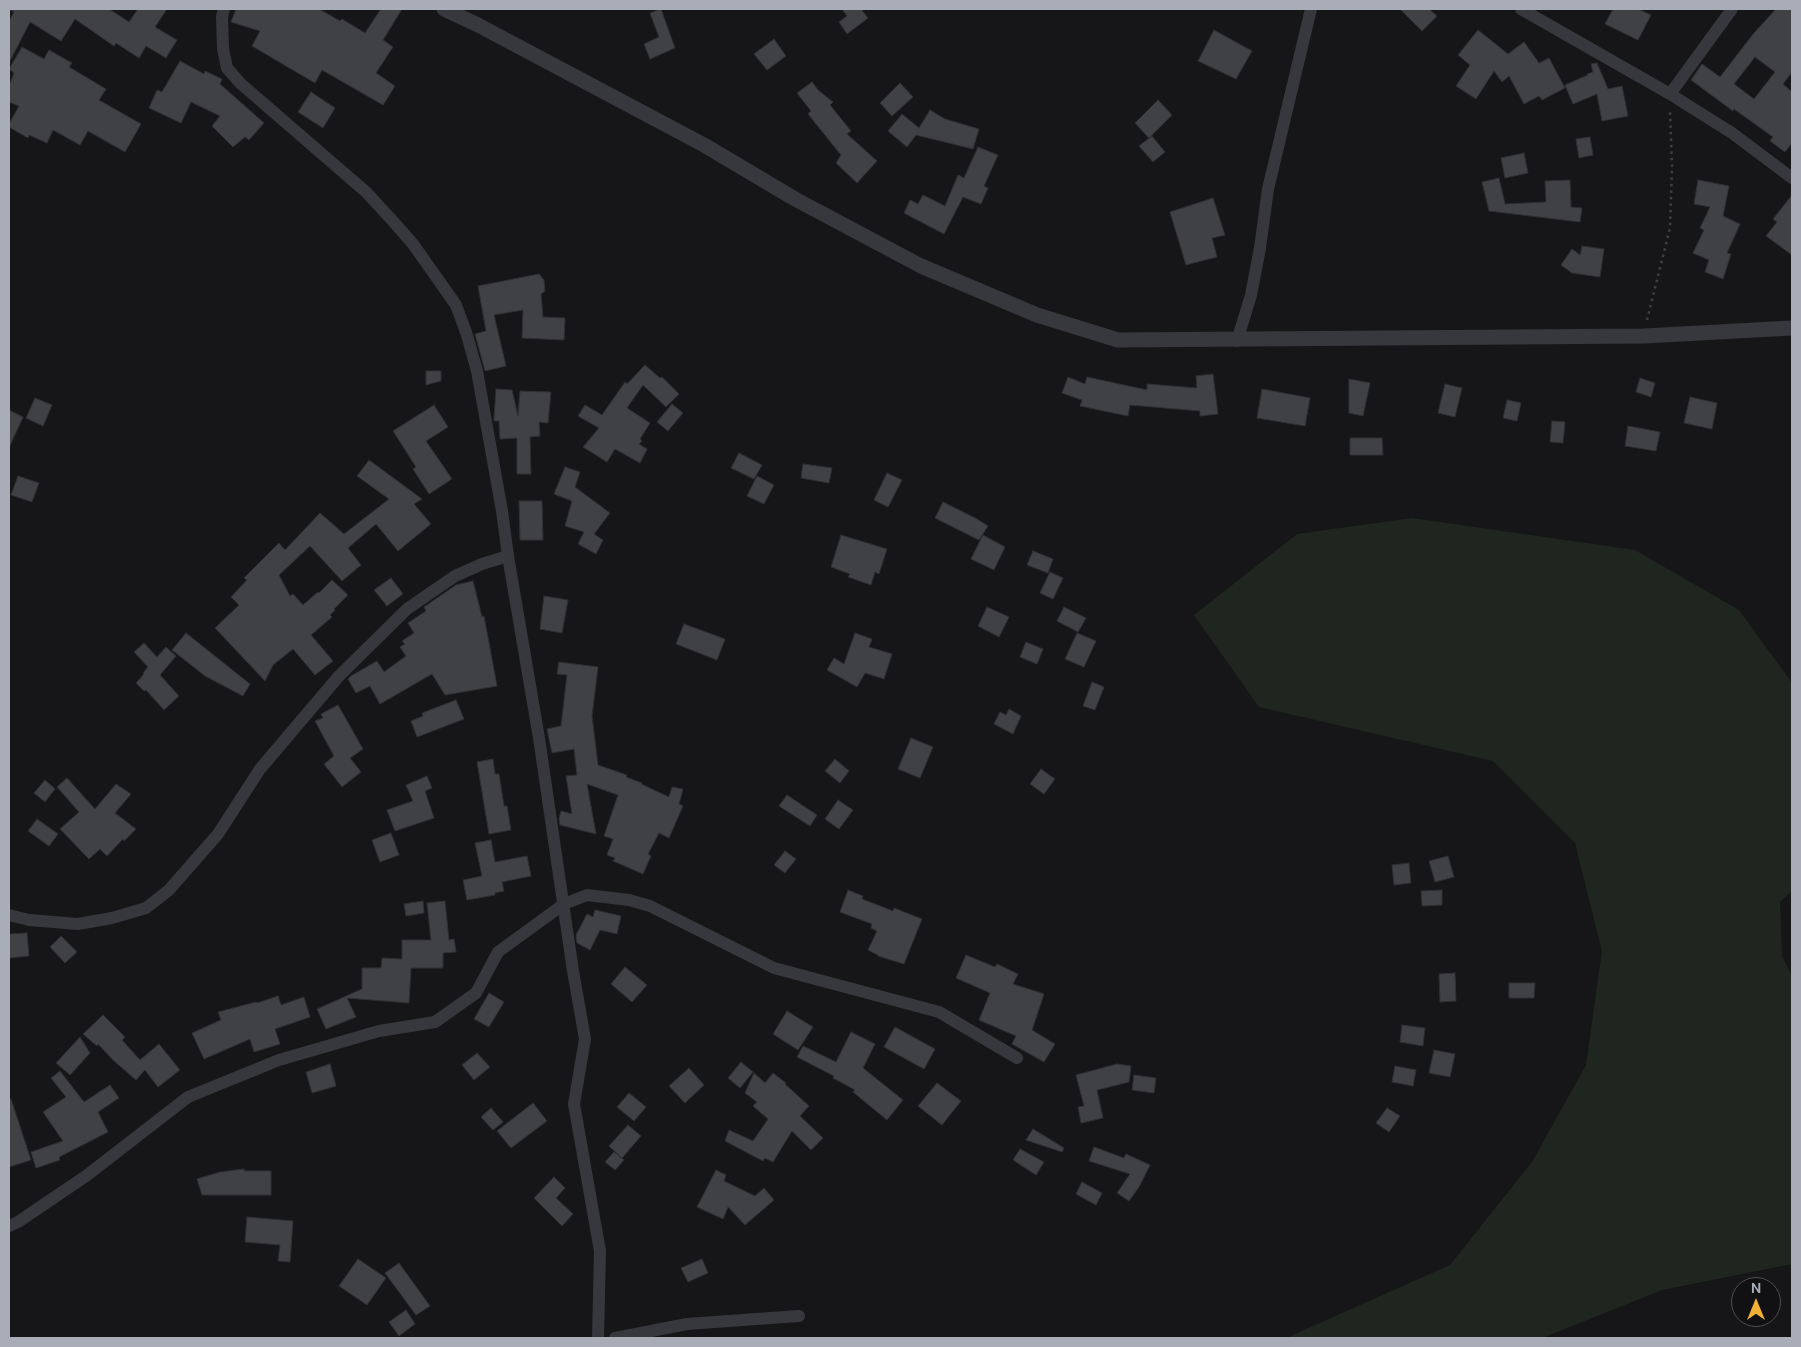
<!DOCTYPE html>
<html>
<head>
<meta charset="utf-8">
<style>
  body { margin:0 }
  #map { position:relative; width:1801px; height:1347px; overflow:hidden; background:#161618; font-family:"DM Sans",sans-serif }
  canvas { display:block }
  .frame { position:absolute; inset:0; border:10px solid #a8adb8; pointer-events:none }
  .north { position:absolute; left:1731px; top:1277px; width:50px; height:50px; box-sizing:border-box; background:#111113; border:1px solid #4d4f55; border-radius:50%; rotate:0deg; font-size:14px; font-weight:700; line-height:20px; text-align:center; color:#a8adb8 }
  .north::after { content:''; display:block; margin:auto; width:18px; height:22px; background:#f2b134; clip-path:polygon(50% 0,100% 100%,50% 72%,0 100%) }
</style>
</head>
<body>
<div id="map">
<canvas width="1801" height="1347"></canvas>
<div class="frame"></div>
<div class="north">N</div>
</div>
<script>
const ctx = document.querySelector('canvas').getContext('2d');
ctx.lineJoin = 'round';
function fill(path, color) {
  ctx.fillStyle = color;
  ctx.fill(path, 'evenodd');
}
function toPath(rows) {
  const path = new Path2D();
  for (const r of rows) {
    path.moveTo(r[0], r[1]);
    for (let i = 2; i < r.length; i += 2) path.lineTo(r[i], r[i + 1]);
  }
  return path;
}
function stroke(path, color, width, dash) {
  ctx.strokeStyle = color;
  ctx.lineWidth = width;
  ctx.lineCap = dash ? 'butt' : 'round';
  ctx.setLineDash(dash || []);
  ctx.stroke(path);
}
fill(toPath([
  [1412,518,1635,550,1739,610,1792,683,1792,891,1780,902,1782,956,1792,976,1792,1264,1662,1290,1542,1338,1286,1338,1450,1265,1532,1162,1586,1065,1602,951,1575,843,1493,761,1259,707,1194,615,1297,534]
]), '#1e261f');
const building = toPath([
  [9,9,109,9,129,22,138,9,167,9,155,27,177,40,166,58,146,46,139,58,116,43,114,46,75,19,61,41,30,22,9,63,9,21,14,12,9,9],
  [236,9,319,9,340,21,342,19,365,33,381,9,402,9,383,40,393,47,376,73,395,86,383,105,322,70,315,83,252,46,260,31,231,22,236,9],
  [661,9,675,48,650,59,644,44,659,37,650,13,661,9],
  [842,9,861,9,868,18,847,34,839,22,847,16,842,9],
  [1400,9,1429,9,1437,16,1422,31,1400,9],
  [1613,9,1638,9,1651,15,1638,40,1605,24,1613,9],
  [1776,9,1792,9,1792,72,1783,84,1792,92,1792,143,1785,152,1770,141,1773,137,1734,109,1733,111,1691,80,1702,64,1720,77,1754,33,1776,9],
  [1755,57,1775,72,1754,99,1734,84,1755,57],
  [1214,30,1252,51,1236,79,1198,61,1214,30],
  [1478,30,1508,54,1524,42,1539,63,1549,58,1565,88,1542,100,1539,96,1524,104,1509,76,1502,82,1494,71,1476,99,1456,86,1470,65,1458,55,1478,30],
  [774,39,786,56,767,70,754,54,774,39],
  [22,47,44,59,49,50,72,63,69,67,106,89,99,100,141,124,125,152,88,131,80,145,53,130,47,143,29,135,28,138,9,127,9,124,19,106,9,102,9,86,14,73,9,69,22,47],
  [180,61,204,74,205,71,222,79,220,84,264,123,249,140,245,137,233,147,212,126,220,116,191,102,181,123,149,108,157,90,162,92,180,61],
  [1597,63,1608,89,1622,86,1628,116,1602,121,1597,94,1573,104,1565,85,1588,75,1587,74,1593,72,1591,64,1597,63],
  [812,82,818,90,833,102,830,105,851,131,847,134,877,161,857,183,836,163,841,155,808,114,811,111,797,93,812,82],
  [900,83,913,97,892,116,880,103,900,83],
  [311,92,335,108,323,128,298,112,311,92],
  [1158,100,1172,115,1149,138,1135,123,1158,100],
  [930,110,945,119,979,129,973,149,916,135,907,147,888,131,902,114,919,128,930,110],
  [1152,136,1165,152,1153,162,1139,146,1152,136],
  [1590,137,1593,155,1579,158,1576,139,1590,137],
  [978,147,998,155,984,186,988,188,981,204,963,197,944,234,904,213,910,200,918,204,923,195,945,206,958,175,964,178,978,147],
  [1524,153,1528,173,1505,178,1501,158,1524,153],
  [1499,178,1505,204,1546,202,1545,181,1570,180,1571,207,1582,208,1580,222,1489,211,1482,182,1499,178],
  [1698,180,1729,186,1723,216,1740,224,1727,253,1731,254,1723,279,1705,272,1709,260,1693,253,1704,230,1700,228,1710,207,1694,204,1698,180],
  [1792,195,1792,255,1766,236,1777,222,1773,219,1792,195],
  [1213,198,1225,235,1212,238,1217,257,1186,265,1170,212,1213,198],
  [1582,246,1604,249,1600,277,1572,273,1561,265,1572,249,1580,255,1582,246],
  [539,274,544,280,545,291,541,294,543,317,565,318,564,340,522,338,523,310,494,315,506,366,485,371,475,334,486,331,478,286,539,274],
  [645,365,660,378,662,377,679,394,666,407,643,385,627,408,650,423,640,439,642,441,639,444,647,449,640,463,615,449,607,462,583,447,599,428,578,416,585,405,602,415,625,382,627,384,645,365],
  [426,371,441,371,441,381,426,385,426,371],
  [1213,374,1218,414,1200,416,1200,411,1130,405,1128,416,1080,406,1082,400,1062,393,1068,377,1085,384,1087,377,1147,390,1147,384,1197,388,1196,376,1213,374],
  [1640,378,1655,383,1651,397,1636,392,1640,378],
  [1349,379,1370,383,1363,416,1349,413,1349,379],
  [1445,384,1462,388,1455,417,1438,413,1445,384],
  [496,389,512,390,518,416,520,391,551,392,548,423,539,422,540,436,530,437,531,474,517,474,517,438,500,439,499,421,494,421,494,418,496,389],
  [1262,389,1310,398,1305,426,1257,418,1262,389],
  [1690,397,1717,403,1712,429,1684,423,1690,397],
  [35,398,52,405,43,426,26,418,35,398],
  [1507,400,1521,403,1517,421,1503,418,1507,400],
  [672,404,683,413,668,431,657,422,672,404],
  [434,405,448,427,426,441,452,479,429,494,413,469,416,467,393,431,434,405],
  [9,410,23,417,9,448,9,410],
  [1552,421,1565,422,1563,443,1550,442,1552,421],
  [1628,426,1660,432,1656,451,1625,446,1628,426],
  [1350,438,1382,438,1383,455,1350,455,1350,438],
  [739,453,762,465,754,479,731,468,739,453],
  [369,460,422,499,414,504,431,524,398,551,376,524,348,548,361,565,342,581,310,546,279,575,290,596,293,594,303,605,318,592,319,593,332,580,348,595,334,609,335,610,330,615,332,617,311,635,333,661,315,675,293,649,273,665,265,681,215,628,239,605,231,597,247,580,244,578,279,543,285,550,320,513,344,534,389,499,357,476,369,460],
  [803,464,832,468,829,483,801,478,803,464],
  [565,467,580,472,575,487,610,513,594,534,603,540,596,554,578,544,584,532,565,526,572,501,554,494,565,467],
  [887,473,902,480,888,507,874,500,887,473],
  [18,476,39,483,32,502,11,495,18,476],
  [757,476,774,485,764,504,747,496,757,476],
  [519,501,542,501,543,540,520,540,519,501],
  [943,502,977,519,988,526,979,540,935,518,943,502],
  [841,535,887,549,879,574,875,572,871,585,848,577,850,574,831,567,841,535],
  [983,535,1005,547,994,570,971,559,983,535],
  [1033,551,1053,559,1048,573,1027,565,1033,551],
  [1050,572,1063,578,1053,599,1040,593,1050,572],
  [391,578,403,594,387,606,374,590,391,578],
  [473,581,482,617,484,616,497,686,445,695,432,674,380,704,370,686,356,693,348,679,351,676,377,661,384,672,406,656,400,647,405,644,402,641,414,633,408,623,426,611,424,607,456,585,473,581],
  [544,596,568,600,562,633,540,629,544,596],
  [987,607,1009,617,999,637,978,626,987,607],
  [1064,607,1086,618,1078,632,1057,621,1064,607],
  [684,624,725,639,717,660,676,644,684,624],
  [186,633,250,684,243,696,205,676,172,650,186,633],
  [855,633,872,639,869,647,892,654,884,679,865,673,857,687,827,670,834,658,844,664,855,633],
  [1077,633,1096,641,1084,667,1065,659,1077,633],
  [1026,642,1043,649,1037,664,1020,657,1026,642],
  [144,643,157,657,166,647,176,656,160,675,179,696,164,710,146,690,144,691,136,683,144,674,143,673,148,667,134,652,144,643],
  [559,662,598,667,592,716,598,765,627,775,626,777,642,783,641,784,669,797,672,787,683,789,679,804,683,806,669,838,659,833,648,854,651,856,643,874,613,861,615,858,607,855,613,839,604,836,618,795,587,784,596,834,560,825,559,819,561,811,572,814,566,776,577,775,574,749,552,753,547,729,561,726,567,675,557,674,559,662],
  [1092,682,1104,687,1095,710,1083,706,1092,682],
  [456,700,464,719,417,737,411,721,423,716,422,713,456,700],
  [338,705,363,749,350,758,361,772,342,787,324,764,334,756,315,721,323,718,321,714,338,705],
  [1009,709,1021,716,1013,734,994,724,1000,712,1006,715,1009,709],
  [911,738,933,747,920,778,898,769,911,738],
  [493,759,495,774,499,774,504,806,507,806,511,830,489,834,477,762,493,759],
  [835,759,849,771,840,783,825,771,835,759],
  [1041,769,1055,779,1044,794,1030,784,1041,769],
  [427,776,432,788,425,791,434,818,395,831,387,810,413,801,406,785,427,776],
  [67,778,95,809,116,784,131,794,115,813,136,829,124,841,123,839,107,856,100,849,89,859,60,829,79,812,57,787,67,778],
  [45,780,55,789,45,802,34,793,45,780],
  [787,795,817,815,810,826,779,806,787,795],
  [838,800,853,810,839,829,825,819,838,800],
  [37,819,58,834,49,846,28,831,37,819],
  [391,833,399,855,380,862,372,840,391,833],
  [491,840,495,862,527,856,531,876,502,882,504,891,495,893,495,895,467,900,463,880,482,876,475,843,491,840],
  [785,851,796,859,785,873,774,865,785,851],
  [1448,856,1454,877,1435,882,1429,861,1448,856],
  [1409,863,1411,883,1394,885,1392,865,1409,863],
  [848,890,863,896,862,899,893,911,894,908,922,919,904,964,878,956,878,955,868,950,877,931,871,928,872,924,840,912,848,890],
  [1442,890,1442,905,1422,906,1421,891,1442,890],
  [423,901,424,913,406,916,404,904,423,901],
  [445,901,449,940,454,939,456,952,443,953,443,968,411,968,409,1003,347,998,356,1017,326,1029,317,1009,362,989,362,968,381,968,382,958,402,959,402,940,431,940,427,903,445,901],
  [595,910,621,916,617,934,600,930,590,950,577,943,576,935,587,914,593,917,595,910],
  [27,933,29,956,9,958,9,934,27,933],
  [61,936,77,952,65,963,50,947,61,936],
  [966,955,995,967,997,964,1018,974,1013,984,1044,994,1032,1030,1055,1044,1044,1062,1012,1044,1016,1036,979,1020,990,993,956,978,966,955],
  [625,967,647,985,632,1002,611,984,625,967],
  [1455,973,1456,1001,1440,1002,1439,974,1455,973],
  [1509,983,1535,983,1534,998,1509,998,1509,983],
  [489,993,504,1002,489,1027,474,1019,489,993],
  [278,996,281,1005,304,997,310,1017,275,1029,280,1044,254,1052,250,1039,204,1059,192,1033,221,1020,218,1012,256,1002,257,1003,278,996],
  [787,1011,813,1027,798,1050,773,1034,787,1011],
  [103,1015,125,1037,122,1040,140,1060,159,1044,180,1070,158,1087,145,1070,136,1080,113,1060,98,1044,97,1046,83,1034,103,1015],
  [1402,1025,1425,1028,1423,1046,1400,1042,1402,1025],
  [895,1027,935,1049,924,1069,884,1047,895,1027],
  [851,1032,875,1044,863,1068,903,1100,887,1120,853,1092,855,1090,833,1078,834,1076,797,1057,803,1046,836,1062,851,1032],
  [80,1037,90,1053,70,1075,56,1063,80,1037],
  [1434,1050,1455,1054,1450,1077,1429,1073,1434,1050],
  [477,1053,490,1067,474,1080,462,1065,477,1053],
  [741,1062,753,1072,740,1088,728,1078,741,1062],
  [330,1064,336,1086,312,1093,306,1072,330,1064],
  [1117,1064,1131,1066,1129,1082,1097,1090,1103,1118,1081,1123,1078,1107,1084,1106,1076,1075,1117,1064],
  [1395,1066,1416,1070,1413,1086,1392,1082,1395,1066],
  [689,1068,704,1085,685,1103,669,1086,689,1068],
  [60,1071,84,1102,110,1085,119,1098,98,1112,108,1132,59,1157,60,1160,36,1168,31,1152,63,1141,43,1112,66,1097,51,1078,60,1071],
  [754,1073,765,1083,773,1073,786,1083,785,1084,809,1106,800,1116,823,1138,811,1150,792,1131,773,1162,765,1158,763,1161,725,1141,729,1130,753,1141,768,1119,753,1106,757,1102,745,1093,754,1073],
  [1134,1075,1156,1078,1154,1093,1132,1090,1134,1075],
  [937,1083,961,1101,942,1125,918,1106,937,1083],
  [629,1093,646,1107,634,1121,617,1107,629,1093],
  [11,1099,31,1160,9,1167,9,1100,11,1099],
  [533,1103,547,1121,511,1148,497,1131,533,1103],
  [491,1108,503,1122,493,1130,481,1117,491,1108],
  [1387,1108,1400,1116,1389,1132,1376,1123,1387,1108],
  [628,1125,641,1136,622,1158,609,1146,628,1125],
  [1033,1129,1064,1148,1062,1152,1026,1140,1033,1129],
  [1094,1147,1124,1158,1126,1154,1150,1165,1139,1187,1129,1201,1117,1193,1130,1174,1089,1161,1094,1147],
  [1020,1149,1044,1162,1036,1175,1013,1160,1020,1149],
  [614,1152,624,1160,615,1170,605,1162,614,1152],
  [244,1169,244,1171,271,1171,271,1195,202,1195,197,1179,220,1172,244,1169],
  [716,1170,726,1175,724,1181,755,1196,764,1188,774,1200,745,1225,728,1207,723,1219,697,1207,716,1170],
  [554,1177,565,1188,556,1198,573,1214,562,1226,534,1198,554,1177],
  [1082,1182,1102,1193,1096,1205,1076,1194,1082,1182],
  [247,1217,293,1221,290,1262,278,1261,280,1245,245,1242,247,1217],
  [358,1259,386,1278,367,1305,339,1286,358,1259],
  [702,1259,708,1273,688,1282,681,1268,702,1259],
  [399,1263,430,1306,416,1315,385,1273,399,1263],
  [406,1310,415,1324,399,1336,389,1322,406,1310]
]);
fill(building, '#404145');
stroke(building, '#303034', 1);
stroke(toPath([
  [1647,320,1670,228,1672,166,1670,111]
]), '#3d3f44', 2.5, [2.5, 4]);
stroke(toPath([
  [224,9,222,17,223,49,227,68,240,83,366,192,391,219,413,244,456,305,467,335,477,371,502,511,508,556,539,738,573,971,585,1039,574,1104,600,1251,598,1338],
  [1521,9,1670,94,1732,133,1792,178],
  [1670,94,1732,9],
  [1237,341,1251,295,1260,248,1268,189,1311,9],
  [9,915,29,920,78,924,112,918,146,908,169,890,218,834,260,769,339,676,407,609,455,576,482,564,508,556],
  [9,1226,18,1222,86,1176,188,1097,279,1060,379,1031,435,1022,476,993,498,952,564,904,587,895,629,900,650,906,774,968,939,1012,1017,1058],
  [615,1338,687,1324,799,1316]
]), '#37383d', 12);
stroke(toPath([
  [444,9,478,25,704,145,795,199,921,266,1037,315,1118,340,1644,336,1792,328]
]), '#37383d', 15);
</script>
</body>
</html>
